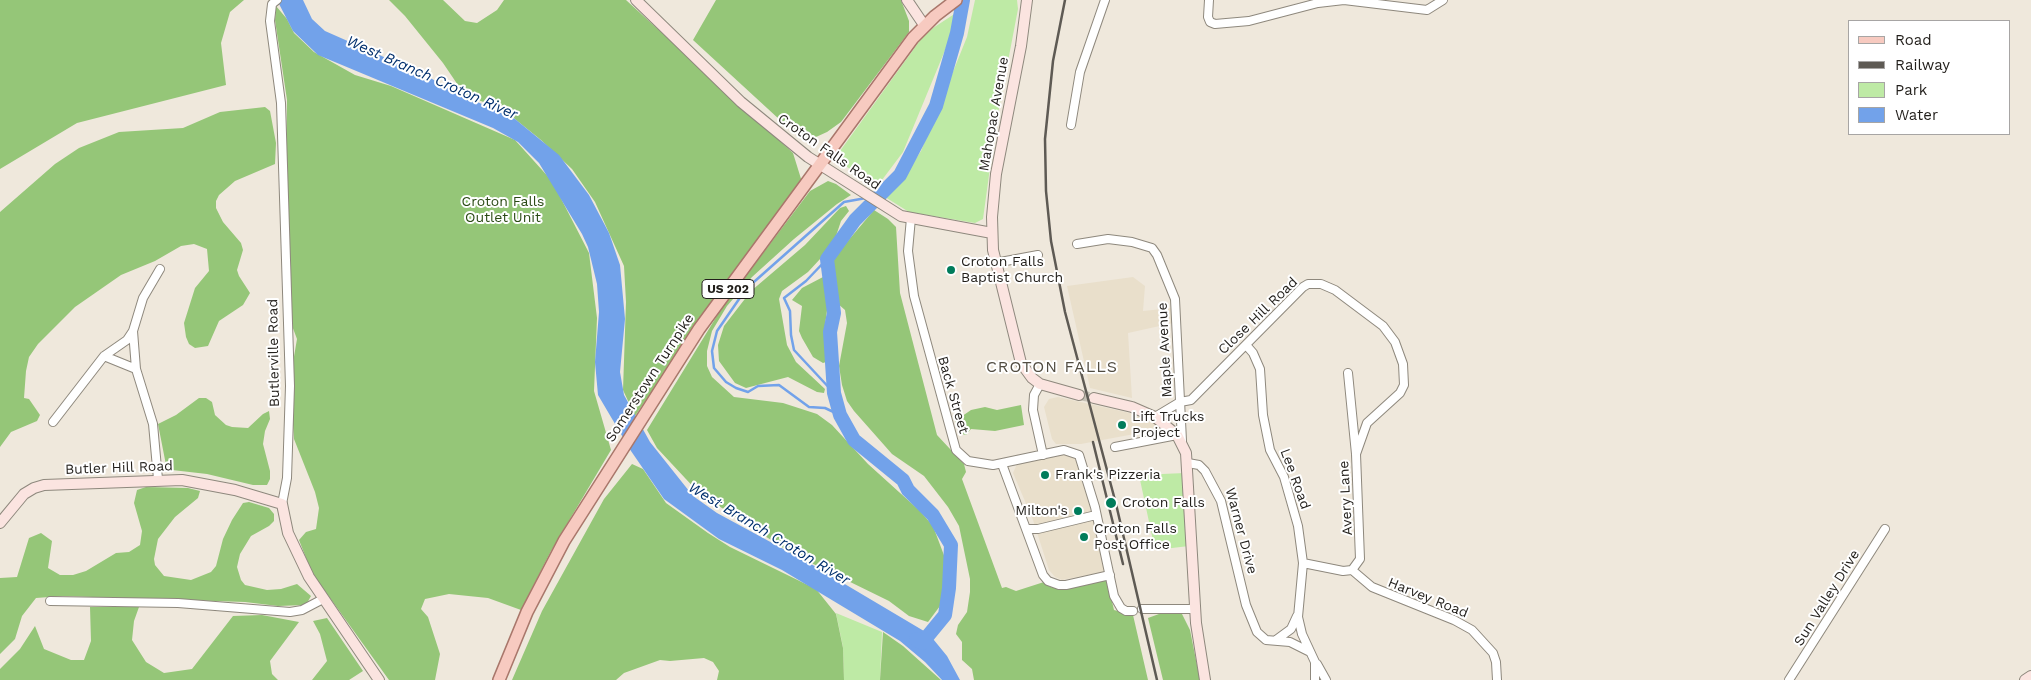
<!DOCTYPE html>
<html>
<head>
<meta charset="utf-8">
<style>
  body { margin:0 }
  #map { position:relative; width:2031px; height:680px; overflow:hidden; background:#efe8dc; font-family:"Work Sans",sans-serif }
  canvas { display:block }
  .legend { position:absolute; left:1848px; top:20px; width:162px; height:115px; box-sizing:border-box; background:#fff; border:1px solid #a7a5a4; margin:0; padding:6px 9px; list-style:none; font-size:15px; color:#221f1b }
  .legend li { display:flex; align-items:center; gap:10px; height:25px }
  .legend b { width:25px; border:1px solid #a7a5a4 }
</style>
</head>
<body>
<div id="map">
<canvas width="2031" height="680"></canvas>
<ul class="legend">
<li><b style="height:6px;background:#f7cac0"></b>Road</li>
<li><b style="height:6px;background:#5e5a54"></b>Railway</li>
<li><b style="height:14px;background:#beeaa5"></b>Park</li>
<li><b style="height:14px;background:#72a2ea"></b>Water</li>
</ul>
</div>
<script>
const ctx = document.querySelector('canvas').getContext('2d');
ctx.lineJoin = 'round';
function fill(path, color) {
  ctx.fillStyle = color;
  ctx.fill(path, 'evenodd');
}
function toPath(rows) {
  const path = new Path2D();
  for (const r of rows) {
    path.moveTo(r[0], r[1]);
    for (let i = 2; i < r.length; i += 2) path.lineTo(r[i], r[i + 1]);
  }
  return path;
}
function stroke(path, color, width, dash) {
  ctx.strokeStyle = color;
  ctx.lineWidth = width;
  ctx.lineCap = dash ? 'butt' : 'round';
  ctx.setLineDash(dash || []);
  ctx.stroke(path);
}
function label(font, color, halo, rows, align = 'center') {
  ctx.font = font + ' "Work Sans",sans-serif';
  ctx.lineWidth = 4;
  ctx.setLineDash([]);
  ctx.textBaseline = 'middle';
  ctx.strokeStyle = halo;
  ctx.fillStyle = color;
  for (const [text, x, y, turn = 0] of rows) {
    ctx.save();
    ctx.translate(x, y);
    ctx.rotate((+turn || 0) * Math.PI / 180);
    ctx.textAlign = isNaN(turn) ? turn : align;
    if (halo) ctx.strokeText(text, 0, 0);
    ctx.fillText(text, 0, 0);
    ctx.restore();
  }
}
fill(toPath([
  [1133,277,1145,286,1143,311,1172,308,1173,323,1128,333,1132,398,1090,388,1067,286],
  [1058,397,1130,413,1160,426,1161,429,1081,444,1056,444,1052,439,1044,407,1049,399],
  [1068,452,1076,455,1093,503,1090,507,1092,519,1096,519,1106,566,1103,572,1062,580,1055,577,1049,570,1033,520,1013,473,1017,464]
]), '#e9dfcb');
fill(toPath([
  [975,0,1017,0,1018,9,996,124,983,219,975,223,909,212,885,197,898,186,921,151,967,37],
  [962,9,903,152,876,188,835,158,921,39,933,28],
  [1185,473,1189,546,1155,550,1139,475],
  [836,613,882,632,880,680,844,680,843,647]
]), '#beeaa5');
fill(toPath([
  [0,0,244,0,230,12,221,43,226,85,77,123,0,169],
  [389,0,443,0,465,21,477,23,497,10,504,0,626,0,793,153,802,182,742,261,635,416,623,390,626,302,624,266,595,202,572,169,541,140,505,111,464,94,443,63,405,16],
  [716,0,901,0,909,21,909,32,841,122,827,132,816,137,799,134,780,120,693,40],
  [276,6,287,19,294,33,314,52,355,75,391,86,515,140,552,181,589,253,597,318,594,391,611,450,551,551,521,610,488,598,449,594,425,599,421,609,428,617,440,654,435,680,389,680,312,573,299,540,306,532,316,529,319,508,315,492,294,439,290,380,297,339,291,323,286,174,287,100,275,20],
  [265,107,270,111,276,143,275,164,235,181,219,195,216,201,216,208,223,222,241,243,243,250,237,270,239,276,250,293,243,305,219,321,208,346,195,348,189,344,186,337,184,323,195,288,209,271,207,249,194,244,181,246,155,261,121,275,75,307,38,344,29,357,26,371,24,398,29,399,40,415,37,421,11,432,0,447,0,212,55,164,79,148,119,132,183,128,220,112],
  [828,181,836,184,851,195,837,204,794,239,752,277,727,306,712,331,707,351,707,366,712,377,734,397,783,403,817,414,832,425,868,464,920,511,933,526,945,558,946,584,943,602,928,622,909,616,889,601,791,553,699,493,657,448,647,430,723,306,810,191],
  [846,206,849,211,841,221,833,245,808,272,782,291,779,299,787,345,796,362,825,389,824,393,817,392,788,377,746,388,735,383,719,361,718,345,724,326,751,291,805,245,840,208],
  [874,210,888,219,896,227,900,293,937,435,964,464,966,472,962,479,1002,588,1006,587,1016,591,1044,582,1050,587,1070,588,1107,580,1114,610,1133,615,1148,680,974,680,972,669,962,660,962,642,956,634,958,625,967,612,970,592,970,579,959,526,948,507,924,476,892,454,854,411,847,401,842,385,839,366,847,323,845,310,837,303,831,261],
  [823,277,828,303,824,333,826,362,823,363,813,357,802,338,799,331,802,306,792,300,802,288],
  [199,398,206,398,212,402,215,415,226,425,232,427,248,428,263,414,269,411,270,419,265,431,263,444,270,471,270,479,267,485,253,485,207,474,172,470,166,465,158,424,176,415],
  [1021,405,1024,425,995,431,971,429,966,435,962,434,955,421,971,410,985,407,997,410],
  [632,464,643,469,666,503,708,533,730,547,816,589,836,614,843,648,844,680,717,680,719,671,713,662,704,658,670,661,660,660,624,673,616,680,512,680,542,611,604,499],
  [146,487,188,488,200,491,198,498,175,517,158,539,154,559,155,565,164,576,191,580,211,572,216,566,223,539,232,520,243,503,249,502,269,508,274,514,274,521,269,526,251,536,240,554,237,567,241,580,245,585,267,590,281,589,297,584,311,596,306,605,278,606,245,602,62,596,36,598,22,616,15,639,0,654,0,578,17,577,29,538,41,533,52,541,48,568,60,575,73,575,86,571,116,553,129,552,140,545,142,531,134,503,137,490],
  [90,607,139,607,134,621,132,640,146,662,164,673,192,669,233,616,262,615,299,622,270,661,272,674,278,680,0,680,0,669,20,649,35,626,44,649,71,660,84,660,91,641],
  [1159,614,1182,614,1190,630,1200,680,1163,680,1148,618],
  [327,618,363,671,349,680,312,680,327,661,320,634,313,621],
  [883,632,903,646,941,680,880,680]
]), '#95c678');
fill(toPath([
  [277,0,303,0,312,19,325,31,427,76,451,90,515,119,559,155,589,195,609,233,620,265,625,319,620,372,624,395,650,442,693,496,717,513,811,564,929,634,947,656,960,680,942,680,925,662,900,641,782,570,719,539,664,499,631,451,598,395,595,362,599,312,597,284,588,247,582,234,539,163,518,142,493,128,318,55,293,31]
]), '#72a2ea');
stroke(toPath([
  [827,259,806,281,784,298,790,311,791,335,794,350,834,393],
  [840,415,825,408,809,407,779,385,758,386,748,392,736,388,726,382,714,368,712,351,717,331,746,289,844,202,866,198]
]), '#72a2ea', 2.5);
stroke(toPath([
  [916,639,922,643,945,615,949,588,951,545,933,515,908,490,903,480,854,440,840,415,834,393,830,332,834,313,827,259,855,220,900,175,936,106,957,33,963,0]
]), '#72a2ea', 14);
stroke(toPath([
  [1079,395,1094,398]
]), '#c6c0b5', 10, [10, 5]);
const street = toPath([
  [277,0,272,4,270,21,281,103,290,386,287,478,282,504],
  [1209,0,1208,17,1210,22,1215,24,1249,21,1318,3,1344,0,1427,10,1443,0],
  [1071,125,1080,72,1105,0],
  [911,218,908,251,914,296,956,450,968,461,993,465,1064,450,1079,455,1095,507,1114,596,1121,608,1126,611,1133,611],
  [1077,244,1108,239,1132,242,1152,248,1157,255,1175,299,1182,441],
  [995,263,1038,255],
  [133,331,136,369],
  [1246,345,1253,353,1260,369,1263,415,1270,450,1284,477,1298,526,1303,563,1298,617,1302,634,1315,662,1315,680],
  [104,356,136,369,153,424,158,479],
  [1040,384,1034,395,1033,410,1043,455],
  [1155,417,1180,402,1191,400,1303,287,1308,284,1321,284,1335,290,1383,326,1395,342,1403,364,1404,385,1400,393,1367,423,1356,454],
  [53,422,104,356,127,340,133,331,143,298,160,269],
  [1115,447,1177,435],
  [1188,463,1199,465,1205,471,1221,501,1246,605,1257,632,1266,640,1290,642,1308,651],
  [1002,464,1043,575,1048,581,1059,585,1066,585,1110,575],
  [1027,529,1038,529,1096,515],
  [1303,563,1343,571,1352,570,1360,559,1356,454,1348,373],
  [1352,570,1372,587,1454,620,1472,630,1493,653,1496,662,1497,680],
  [50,601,178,603,290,612,302,610,323,599],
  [1142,609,1195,609],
  [1276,640,1291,629,1297,616],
  [1317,664,1326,680],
  [1789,680,1885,529]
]);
const secondary = toPath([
  [636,0,741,102,808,157,901,216,992,233],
  [907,0,924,25],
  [1027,0,1021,46,996,174,992,217,993,250,1021,363,1032,378,1040,384,1079,395],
  [1094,398,1132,407,1155,417,1177,435,1186,453,1196,623,1205,680],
  [0,523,24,494,34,488,44,485,182,480,235,490,282,504,288,533,309,577,379,680],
  [2025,680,2031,676]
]);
const primary = toPath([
  [499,680,527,612,564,541,699,329,913,38,935,16,956,0]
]);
stroke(street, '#8e887d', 10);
stroke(secondary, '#8e887d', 12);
stroke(primary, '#a9776b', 14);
stroke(street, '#fff', 8);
stroke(secondary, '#fbe4e0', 10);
stroke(primary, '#f7cac0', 11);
stroke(toPath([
  [1065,0,1053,61,1045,139,1046,191,1051,241,1065,312,1116,504,1157,680],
  [1093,442,1123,564]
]), '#5e5a54', 2.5);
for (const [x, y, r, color] of [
  [951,270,5,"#007c5b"],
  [1122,425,5,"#007c5b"],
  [1045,475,5,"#007c5b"],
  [1111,503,6,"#007c5b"],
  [1078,511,5,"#007c5b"],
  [1084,537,5,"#007c5b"]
]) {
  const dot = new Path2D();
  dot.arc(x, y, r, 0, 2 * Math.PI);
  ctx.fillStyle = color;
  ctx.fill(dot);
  stroke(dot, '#fff', 2);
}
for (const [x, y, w] of [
  [728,289,52]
]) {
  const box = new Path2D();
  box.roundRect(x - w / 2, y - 9.5, w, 19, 4);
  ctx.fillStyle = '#fff';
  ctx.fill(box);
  stroke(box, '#221f1b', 1);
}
label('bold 12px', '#221f1b', null, [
  ["US 202",728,289]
]);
label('14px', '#221f1b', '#fff', [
  ["Mahopac Avenue",994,114,-80],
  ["Croton Falls Road",829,152,35],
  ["Close Hill Road",1258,316,-44],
  ["Maple Avenue",1165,350,-93],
  ["Butlerville Road",274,353,-91],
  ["Somerstown Turnpike",650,378,-57],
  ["Back Street",953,395,74],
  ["Butler Hill Road",119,468,-2],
  ["Lee Road",1295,479,70],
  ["Avery Lane",1346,498,-93],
  ["Warner Drive",1241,531,75],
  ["Harvey Road",1428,598,22],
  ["Sun Valley Drive",1827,598,-58]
]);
label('14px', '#2a4a14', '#fff', [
  ["Croton Falls",503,202],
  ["Outlet Unit",503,218]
]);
label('14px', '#221f1b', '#fff', [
  ["Croton Falls",961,262],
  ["Baptist Church",961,278],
  ["Lift Trucks",1132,417],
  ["Project",1132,433],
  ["Frank's Pizzeria",1055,475],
  ["Croton Falls",1122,503],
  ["Milton's",1068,511,"right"],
  ["Croton Falls",1094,529],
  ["Post Office",1094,545]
], 'left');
label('italic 15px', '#012f6d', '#fff', [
  ["West Branch Croton River",432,78,24],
  ["West Branch Croton River",769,534,31]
]);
ctx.letterSpacing = '1px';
label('16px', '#524d42', '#fff', [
  ["CROTON FALLS",1052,367]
]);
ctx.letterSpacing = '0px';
</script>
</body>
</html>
